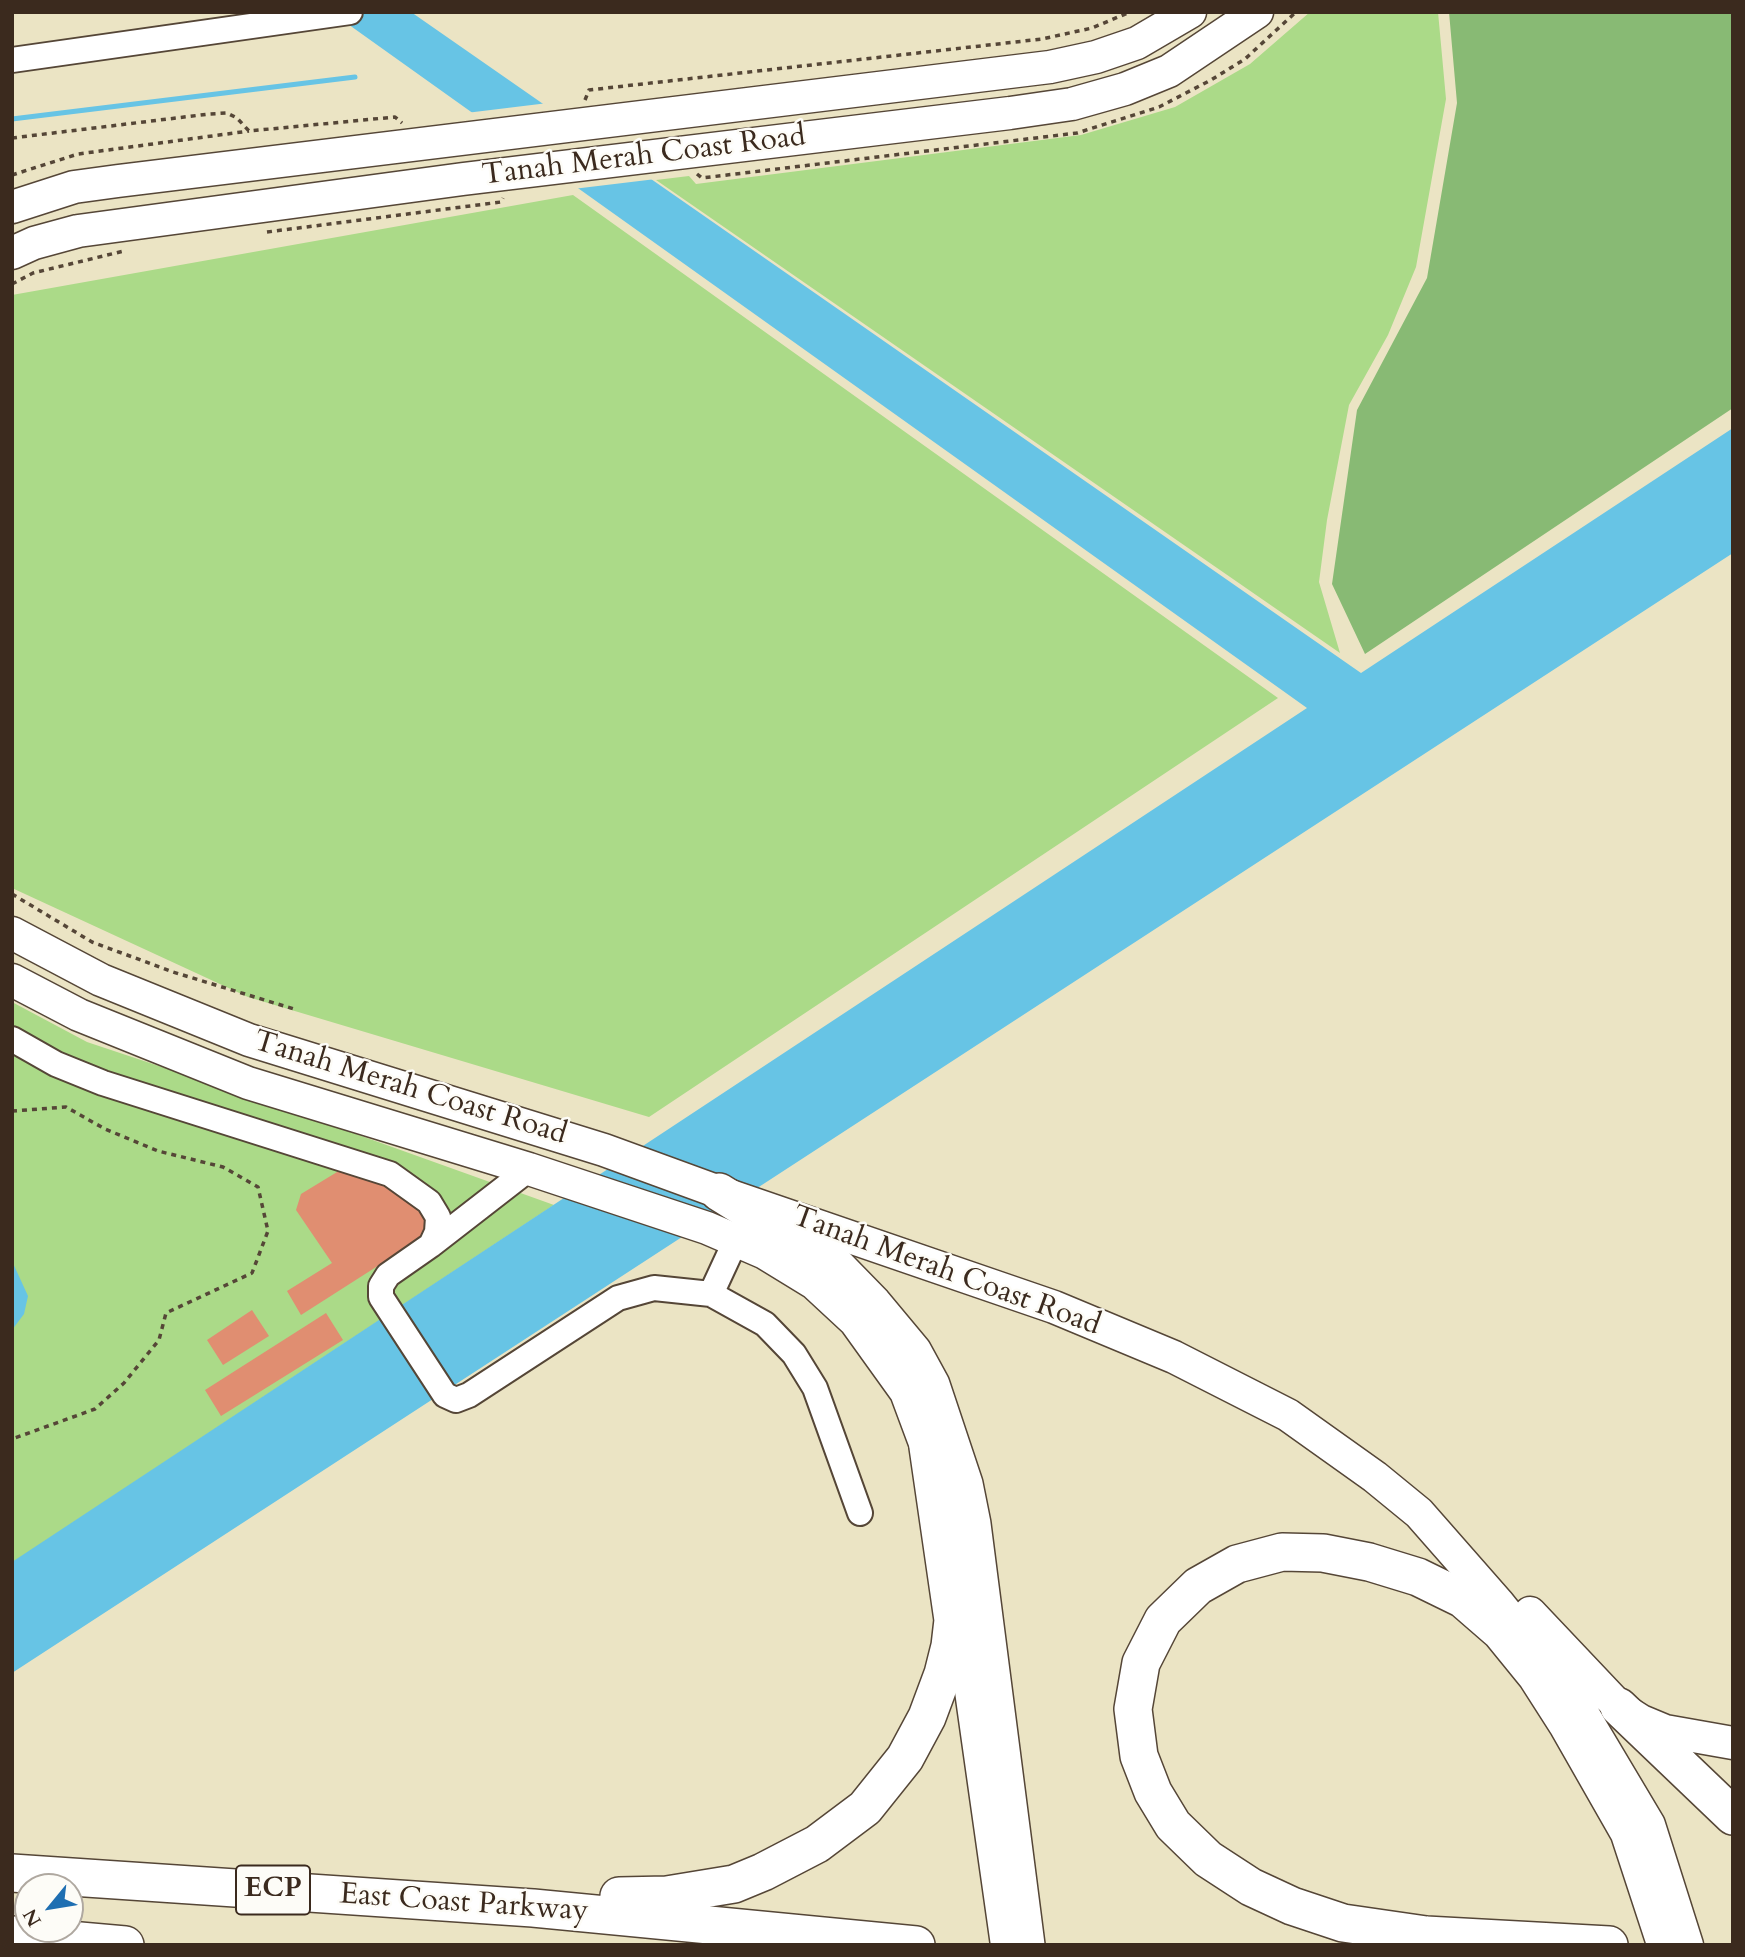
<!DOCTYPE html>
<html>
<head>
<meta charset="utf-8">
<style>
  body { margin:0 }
  #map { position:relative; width:1745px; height:1957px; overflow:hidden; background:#ebe4c4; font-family:Cardo,serif }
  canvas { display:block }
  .frame { position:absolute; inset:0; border:14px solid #3b2a1e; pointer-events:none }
  .north { position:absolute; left:14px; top:1873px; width:70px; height:70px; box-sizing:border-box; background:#fdfcf7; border:2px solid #afa8a0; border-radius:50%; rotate:240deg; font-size:19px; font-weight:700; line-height:28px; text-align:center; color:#3b2a1e }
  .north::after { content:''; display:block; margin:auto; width:24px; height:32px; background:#1f6fb2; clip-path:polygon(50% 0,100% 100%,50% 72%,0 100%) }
</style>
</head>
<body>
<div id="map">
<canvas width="1745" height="1957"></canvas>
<div class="frame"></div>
<div class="north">N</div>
</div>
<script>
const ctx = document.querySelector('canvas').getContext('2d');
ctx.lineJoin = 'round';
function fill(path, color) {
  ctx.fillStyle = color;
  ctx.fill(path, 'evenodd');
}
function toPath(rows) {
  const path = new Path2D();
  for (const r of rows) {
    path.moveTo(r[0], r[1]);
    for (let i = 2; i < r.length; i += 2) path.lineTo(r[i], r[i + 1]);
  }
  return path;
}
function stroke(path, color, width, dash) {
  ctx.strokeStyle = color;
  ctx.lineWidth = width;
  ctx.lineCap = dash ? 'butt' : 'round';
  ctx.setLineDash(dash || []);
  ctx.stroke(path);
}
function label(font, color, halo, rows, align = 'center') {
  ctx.font = font + ' Cardo,serif';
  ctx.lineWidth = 5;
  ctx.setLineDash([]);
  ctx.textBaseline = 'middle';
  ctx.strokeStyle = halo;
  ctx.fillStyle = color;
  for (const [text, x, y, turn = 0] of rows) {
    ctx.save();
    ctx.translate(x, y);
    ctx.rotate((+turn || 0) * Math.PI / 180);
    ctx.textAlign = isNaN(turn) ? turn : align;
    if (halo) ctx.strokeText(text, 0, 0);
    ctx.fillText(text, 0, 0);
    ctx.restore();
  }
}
fill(toPath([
  [1310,12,1438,12,1446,99,1416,267,1388,335,1349,405,1327,520,1319,582,1340,653,656,180,689,176,696,184,1081,135,1175,107,1250,64],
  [573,195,1278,698,649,1117,248,997,12,888,12,295],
  [12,1002,87,1042,261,1100,554,1205,12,1563]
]), '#abda88');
fill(toPath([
  [1449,12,1733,12,1733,408,1365,654,1332,584,1357,410,1427,278,1457,103]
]), '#88ba74');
fill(toPath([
  [331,12,411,12,1361,673,1733,428,1733,553,12,1673,12,1562,1307,708],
  [12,1261,28,1296,24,1314,12,1330]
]), '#67c4e5');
fill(toPath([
  [548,103,656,179,573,189,466,113]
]), '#ebe4c4');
stroke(toPath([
  [12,119,355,77]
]), '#67c4e5', 5);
fill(toPath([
  [342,1169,408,1190,434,1230,301,1315,287,1291,332,1263,296,1210,301,1194],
  [252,1310,269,1336,223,1365,207,1340],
  [326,1313,343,1340,221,1416,205,1390]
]), '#e08e71');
const minor = toPath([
  [12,60,350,12],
  [12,1039,56,1064,103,1083,390,1174,429,1202,438,1217,437,1232,431,1245],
  [529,1169,431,1245,388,1275,381,1286,381,1297,445,1395,456,1400,469,1395,618,1298,654,1288,711,1294,765,1324,794,1354,815,1388,860,1513],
  [711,1294,736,1240]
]);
const major = toPath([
  [12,207,74,187,118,181,1050,67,1096,57,1137,43,1190,12],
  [12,253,34,243,78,231,463,179,1010,113,1072,104,1125,89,1169,71,1257,12],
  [12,933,101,980,249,1040,604,1150,719,1192,1054,1307,1174,1357,1288,1415,1375,1477,1419,1513,1498,1603,1571,1694,1649,1825,1687,1945],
  [12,980,79,1015,248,1083,529,1169,707,1228,765,1253,814,1283,855,1321,906,1392,935,1470],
  [960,1613,1007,1945],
  [1530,1613,1619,1707,1641,1721,1665,1731,1733,1743]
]);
const highway = toPath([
  [719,1192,833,1263,873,1304,913,1352,931,1385,964,1484,972,1524,1026,1945],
  [1619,1707,1733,1816],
  [12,1873,533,1908,916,1945],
  [619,1896,667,1895,734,1884,763,1872,817,1844,865,1808,905,1758,927,1717,943,1674,950,1646,953,1620,928,1447],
  [12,1935,125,1945],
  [1609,1945,1426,1935,1343,1923,1292,1906,1251,1887,1208,1859,1173,1825,1153,1792,1139,1756,1133,1709,1141,1663,1163,1620,1198,1586,1237,1564,1282,1552,1323,1553,1369,1562,1418,1577,1463,1599,1501,1632,1536,1675,1568,1725,1629,1832,1666,1945]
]);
stroke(minor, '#554637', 28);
stroke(major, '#554637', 35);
stroke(highway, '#554637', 40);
stroke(toPath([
  [585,100,589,90,1042,39,1092,28,1130,12],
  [12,138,209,114,227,113,237,118,249,131,395,117,402,123],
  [697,174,702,178,1077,133,1159,107,1211,80,1245,59,1296,12],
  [12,175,78,154,249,131],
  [267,232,501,202,503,198],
  [12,284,33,273,124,251],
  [12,894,92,942,173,972,294,1009],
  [12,1111,66,1107,105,1129,158,1151,223,1167,258,1187,268,1231,252,1273,166,1313,159,1340,124,1383,95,1409,12,1439]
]), '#554637', 3.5, [5, 5]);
stroke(minor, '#fff', 24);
stroke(major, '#fff', 32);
stroke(highway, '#fff', 37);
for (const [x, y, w] of [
  [273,1890,74]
]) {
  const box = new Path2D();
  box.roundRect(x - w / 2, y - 24.5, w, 49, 5);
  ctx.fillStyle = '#fdfcf7';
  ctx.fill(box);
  stroke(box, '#3b2a1e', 2);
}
label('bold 28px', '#3b2a1e', null, [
  ["ECP",273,1890]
]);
label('30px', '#3b2a1e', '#fdfcf7', [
  ["Tanah Merah Coast Road",644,157,-7],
  ["Tanah Merah Coast Road",410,1089,17],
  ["Tanah Merah Coast Road",946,1272,20],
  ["East Coast Parkway",464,1904,4]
]);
</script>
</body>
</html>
